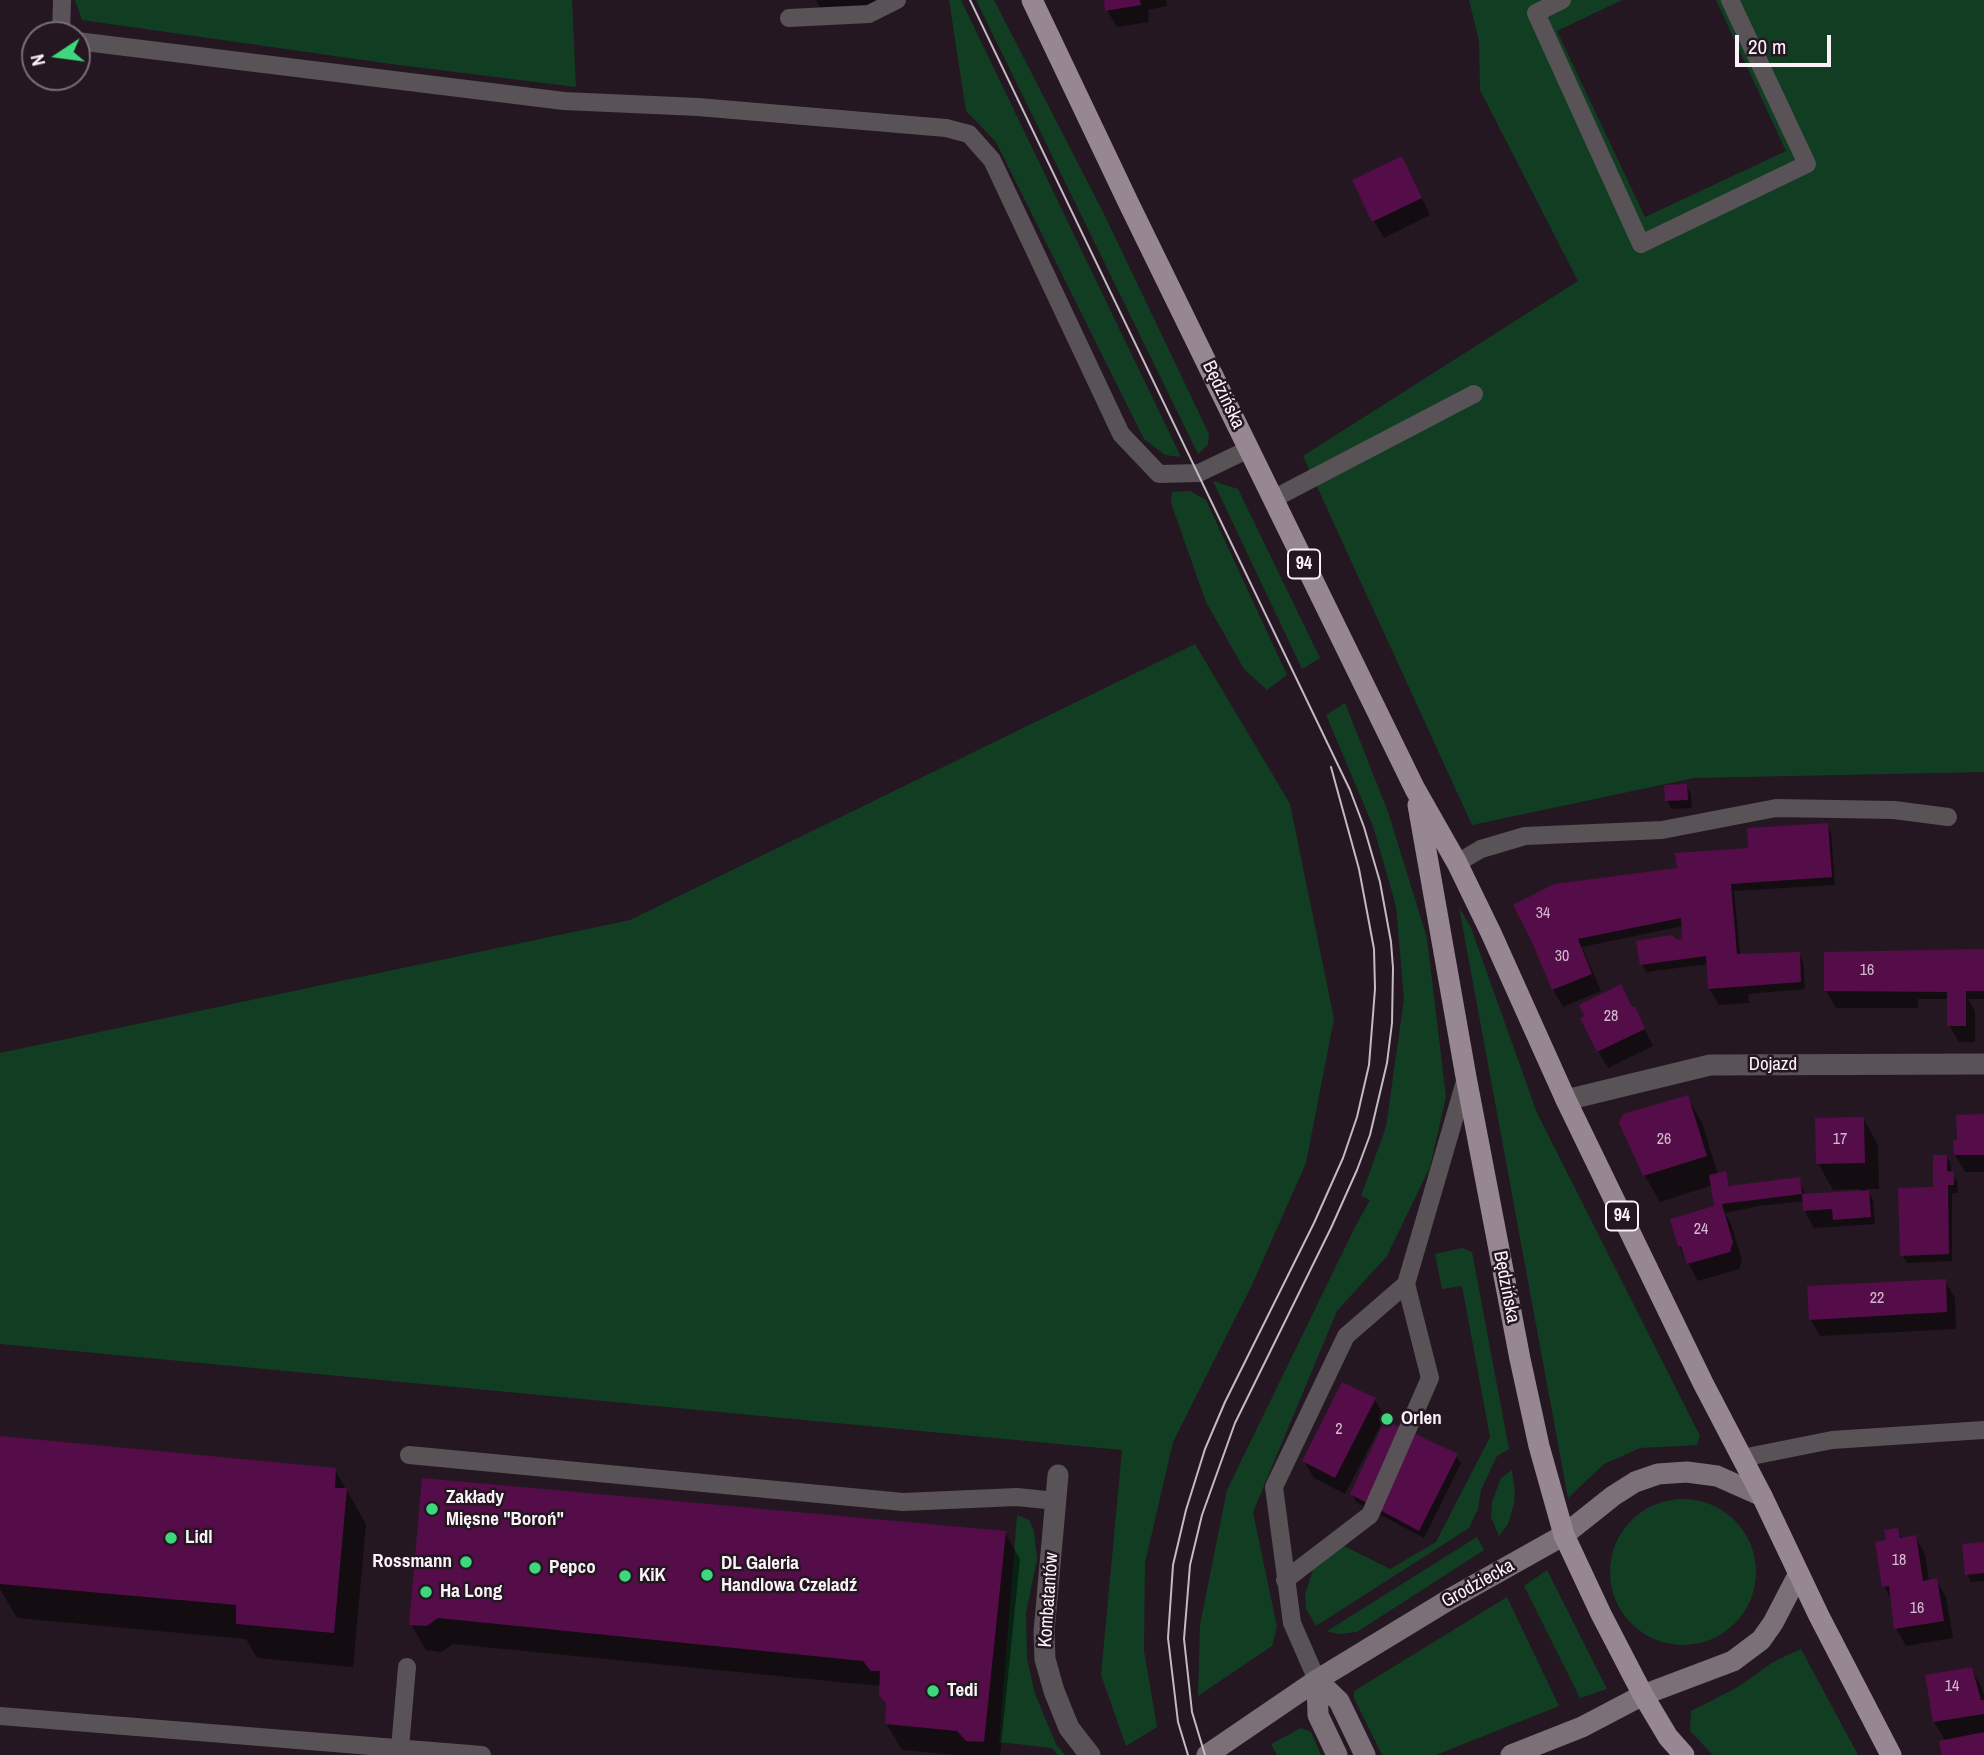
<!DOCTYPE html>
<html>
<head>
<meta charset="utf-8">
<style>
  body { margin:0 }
  #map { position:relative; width:1984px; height:1755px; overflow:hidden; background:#241721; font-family:"Archivo Narrow",sans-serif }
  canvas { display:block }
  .north { position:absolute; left:21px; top:21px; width:70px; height:70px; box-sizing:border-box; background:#241721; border:2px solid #7a6f77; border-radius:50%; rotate:257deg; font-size:19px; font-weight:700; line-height:28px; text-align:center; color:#fbf2f8 }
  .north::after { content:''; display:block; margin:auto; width:24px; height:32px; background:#3fd77d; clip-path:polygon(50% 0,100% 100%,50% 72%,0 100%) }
  .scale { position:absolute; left:1735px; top:35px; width:96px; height:32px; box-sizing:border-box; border:4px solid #fbf2f8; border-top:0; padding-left:9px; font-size:21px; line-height:24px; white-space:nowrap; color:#fbf2f8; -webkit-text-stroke:5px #241721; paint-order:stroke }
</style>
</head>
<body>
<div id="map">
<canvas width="1984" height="1755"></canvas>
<div class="north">N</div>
<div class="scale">20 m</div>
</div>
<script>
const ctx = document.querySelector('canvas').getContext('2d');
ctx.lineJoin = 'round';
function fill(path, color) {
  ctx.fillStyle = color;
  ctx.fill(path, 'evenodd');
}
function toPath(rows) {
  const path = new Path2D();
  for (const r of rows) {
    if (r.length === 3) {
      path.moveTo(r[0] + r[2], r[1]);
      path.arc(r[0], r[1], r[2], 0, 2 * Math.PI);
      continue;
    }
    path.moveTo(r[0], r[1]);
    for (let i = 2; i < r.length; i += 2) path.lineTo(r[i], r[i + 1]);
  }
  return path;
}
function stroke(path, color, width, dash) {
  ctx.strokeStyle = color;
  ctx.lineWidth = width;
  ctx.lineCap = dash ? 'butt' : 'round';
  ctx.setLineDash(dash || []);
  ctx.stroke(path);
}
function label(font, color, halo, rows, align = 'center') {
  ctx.font = font + ' "Archivo Narrow",sans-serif';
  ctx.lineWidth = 5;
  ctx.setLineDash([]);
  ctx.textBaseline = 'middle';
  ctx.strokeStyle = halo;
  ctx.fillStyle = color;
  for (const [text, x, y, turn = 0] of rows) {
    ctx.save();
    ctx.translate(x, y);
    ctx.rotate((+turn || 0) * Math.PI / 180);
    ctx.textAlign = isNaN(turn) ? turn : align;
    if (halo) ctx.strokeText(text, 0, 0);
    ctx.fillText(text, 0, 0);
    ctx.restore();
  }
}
fill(toPath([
  [75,0,572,0,576,87,391,64,82,20],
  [949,0,961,0,1181,457,1165,455,1144,439,996,142,966,111],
  [976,0,994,0,1104,214,1209,434,1208,445,1198,454],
  [1469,0,1622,0,1557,31,1645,217,1786,151,1716,0,1984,0,1984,772,1694,778,1472,825,1303,456,1578,281,1480,90,1479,41],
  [1213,481,1238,489,1320,658,1302,669],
  [1190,491,1206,500,1287,675,1267,690,1244,669,1206,602,1171,503,1172,492],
  [1195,644,1290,804,1334,1019,1306,1163,1252,1285,1173,1442,1145,1563,1144,1651,1157,1727,1126,1746,1101,1675,1122,1450,0,1344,0,1053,630,920],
  [1345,703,1388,812,1427,938,1446,1097,1430,1167,1387,1256,1337,1311,1253,1512,1277,1627,1272,1646,1198,1696,1200,1625,1227,1490,1355,1227,1370,1200,1361,1196,1386,1127,1404,999,1396,906,1373,826,1326,715],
  [1459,907,1471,928,1537,1113,1700,1436,1697,1445,1640,1448,1604,1464,1568,1498],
  [1462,1248,1472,1252,1509,1449,1497,1456,1481,1490,1478,1509,1469,1528,1316,1626,1306,1609,1305,1594,1315,1564,1344,1546,1390,1569,1436,1542,1490,1437,1462,1286,1442,1289,1435,1254],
  [1512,1470,1515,1493,1514,1504,1508,1524,1499,1536,1491,1517,1492,1502,1501,1478],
  [1683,1572,73],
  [1017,1515,1029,1520,1034,1531,1037,1559,1026,1613,1027,1658,1035,1694,1056,1744,1065,1755,1058,1755,1052,1748,999,1742],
  [1477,1537,1484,1550,1357,1632,1338,1634,1327,1631],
  [1547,1570,1607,1689,1580,1698,1524,1586],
  [1507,1597,1559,1706,1436,1755,1382,1755,1354,1698,1354,1691],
  [1801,1649,1858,1755,1713,1755,1690,1731,1691,1711,1738,1687,1773,1662],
  [1301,1728,1311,1732,1321,1755,1277,1755,1271,1744]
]), '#113e22');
fill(toPath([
  [816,0,880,0,881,17,826,19],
  [1105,0,1166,0,1167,6,1148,10,1149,22,1117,27,1107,10],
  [1411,175,1430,215,1384,238,1374,221],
  [1686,786,1691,794,1692,808,1671,809,1667,800],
  [1827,825,1831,833,1835,885,1734,891,1740,955,1799,954,1803,962,1805,989,1748,994,1749,1003,1719,1005,1709,988,1708,964,1646,972,1642,964,1683,941,1683,926,1582,947,1601,991,1563,1007,1553,990,1532,939,1678,869,1750,850],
  [1984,951,1984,999,1968,999,1975,1011,1975,1042,1959,1042,1949,1025,1949,999,1918,999,1918,1008,1836,1008,1826,991],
  [1634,1008,1653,1046,1608,1068,1598,1051],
  [1687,1097,1702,1123,1718,1175,1725,1173,1731,1188,1799,1179,1805,1195,1860,1192,1860,1189,1833,1190,1818,1163,1863,1118,1878,1145,1879,1189,1867,1189,1873,1200,1875,1224,1814,1228,1804,1210,1804,1201,1759,1206,1725,1213,1731,1224,1742,1260,1739,1269,1698,1281,1679,1246,1716,1208,1713,1185,1660,1202,1645,1176,1621,1123],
  [1984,1116,1984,1172,1965,1172,1955,1155],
  [1946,1156,1951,1164,1951,1173,1957,1181,1958,1193,1952,1193,1952,1261,1907,1263,1902,1255,1935,1188],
  [1945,1281,1955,1298,1956,1329,1820,1336,1810,1319],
  [1375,1400,1385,1417,1345,1494,1314,1478,1304,1461],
  [0,1438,335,1470,366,1524,353,1667,257,1658,246,1639,17,1618,0,1589],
  [1456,1455,1461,1463,1424,1538,1356,1502,1352,1494],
  [423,1480,1005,1533,1020,1559,1000,1755,956,1755,902,1750,886,1723,887,1707,880,1695,880,1686,453,1644,442,1652,426,1650,411,1624],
  [1897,1529,1902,1539,1915,1537,1925,1554,1929,1581,1936,1580,1946,1597,1953,1638,1906,1646,1896,1628,1893,1602,1884,1586,1888,1542],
  [1984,1544,1984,1581,1971,1582,1967,1574],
  [1971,1669,1981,1686,1984,1696,1984,1755,1943,1755,1946,1742,1934,1722]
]), '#0007');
fill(toPath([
  [1104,0,1140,0,1141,5,1105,11],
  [1402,156,1422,198,1372,222,1352,180],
  [1687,784,1688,800,1665,801,1664,785],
  [1828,823,1832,877,1731,884,1737,954,1800,952,1801,982,1708,989,1706,956,1640,965,1636,941,1671,935,1678,940,1682,939,1681,918,1578,939,1592,974,1552,990,1531,940,1513,905,1554,884,1677,868,1675,853,1748,848,1747,828],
  [1984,949,1984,991,1966,991,1966,1026,1947,1026,1947,992,1824,991,1824,952],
  [1621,984,1632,1007,1635,1006,1645,1029,1597,1052,1580,1018,1584,1016,1579,1005],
  [1688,1095,1707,1156,1643,1176,1619,1123,1623,1114],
  [1984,1114,1984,1155,1954,1155,1953,1141,1957,1140,1956,1115],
  [1864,1117,1865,1163,1816,1164,1815,1118],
  [1933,1155,1947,1155,1947,1171,1954,1172,1954,1185,1948,1185,1949,1254,1900,1256,1898,1188,1933,1187],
  [1726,1171,1729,1186,1800,1177,1802,1194,1869,1190,1871,1217,1833,1220,1832,1209,1803,1211,1802,1194,1722,1204,1733,1242,1730,1252,1687,1264,1681,1246,1678,1247,1670,1219,1714,1206,1709,1175],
  [1946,1279,1947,1312,1809,1320,1807,1286],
  [1342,1382,1376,1398,1335,1478,1302,1461],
  [1385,1420,1458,1454,1419,1531,1350,1494],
  [0,1436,336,1468,335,1488,347,1488,334,1633,236,1624,236,1605,0,1584],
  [422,1478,1006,1531,984,1742,966,1741,957,1731,885,1724,886,1704,879,1695,880,1671,871,1671,863,1661,438,1618,427,1626,409,1625],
  [1898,1528,1900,1538,1916,1535,1923,1581,1937,1578,1944,1621,1894,1629,1889,1586,1882,1587,1875,1542,1886,1540,1884,1530],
  [1984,1542,1984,1573,1965,1575,1962,1544],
  [1972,1667,1981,1700,1984,1700,1984,1714,1933,1722,1925,1675],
  [1984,1732,1984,1755,1942,1755,1939,1741]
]), '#540d48');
stroke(toPath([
  [1562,0,1536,13,1641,244,1807,164,1730,0],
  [789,18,869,14,897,0],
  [61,35,62,0],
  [77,41,564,101,698,107,946,128,969,134,992,160,1121,434,1159,474,1199,473,1249,449],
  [1273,499,1474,394],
  [1457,863,1481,849,1525,836,1662,830,1776,808,1894,810,1948,817],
  [409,1455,903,1502,1017,1497,1056,1501],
  [1742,1458,1832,1440,1984,1430],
  [1285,1580,1370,1515,1430,1378,1406,1284],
  [1317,1680,1292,1623,1274,1487,1346,1336,1406,1284,1466,1078],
  [0,1716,482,1755],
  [396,1755,400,1748,407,1667]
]), '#595257', 18);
stroke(toPath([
  [1566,1100,1710,1065,1984,1064],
  [1058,1475,1044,1632,1045,1659,1054,1691,1069,1728,1090,1755]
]), '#595257', 21);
stroke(toPath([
  [1317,1680,1339,1701,1365,1755],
  [1317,1680,1318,1715,1337,1755],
  [1207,1755,1317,1680,1450,1599,1564,1535,1613,1496,1635,1482,1658,1474,1687,1472,1717,1476,1762,1496],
  [1511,1755,1582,1727,1643,1695,1733,1661,1761,1640,1773,1623,1798,1575]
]), '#7b7078', 21);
stroke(toPath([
  [1032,0,1129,204,1415,789,1457,863,1491,933,1566,1100,1703,1383,1762,1496,1819,1616,1891,1755],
  [1418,805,1466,1077,1520,1359,1539,1446,1564,1535,1601,1614,1643,1695,1668,1737,1684,1755]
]), '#968792', 21);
stroke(toPath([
  [970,0,1350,790,1364,827,1380,882,1391,942,1393,968,1392,1023,1387,1063,1370,1135,1357,1170,1331,1228,1235,1423,1202,1515,1190,1565,1184,1639,1192,1712,1205,1755],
  [1188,1755,1178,1722,1168,1638,1173,1565,1186,1510,1205,1449,1225,1402,1314,1223,1343,1158,1357,1117,1369,1065,1375,989,1374,949,1359,869,1331,767]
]), '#c4bac1', 2);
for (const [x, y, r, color] of [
  [1387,1419,7,"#3fd77d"],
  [432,1509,7,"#3fd77d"],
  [171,1538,7,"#3fd77d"],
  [466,1562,7,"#3fd77d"],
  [535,1568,7,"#3fd77d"],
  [707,1575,7,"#3fd77d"],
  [625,1576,7,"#3fd77d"],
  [426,1592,7,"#3fd77d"],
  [933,1691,7,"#3fd77d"]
]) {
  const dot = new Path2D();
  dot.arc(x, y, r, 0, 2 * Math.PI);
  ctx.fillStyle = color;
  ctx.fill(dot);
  stroke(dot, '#241721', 2.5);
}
label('16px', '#d1b9cc', null, [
  ["34",1543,914],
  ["30",1562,957],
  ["16",1867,971],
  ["28",1611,1017],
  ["26",1664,1140],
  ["17",1840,1140],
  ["24",1701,1230],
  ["22",1877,1299],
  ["2",1339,1430],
  ["18",1899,1561],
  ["16",1917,1609],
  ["14",1952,1687]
]);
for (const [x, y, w] of [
  [1304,564,32],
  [1622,1216,32]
]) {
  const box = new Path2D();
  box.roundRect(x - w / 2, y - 14.5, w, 29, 5);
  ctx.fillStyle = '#241721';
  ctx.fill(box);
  stroke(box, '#fbf2f8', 2);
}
label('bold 18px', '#fbf2f8', null, [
  ["94",1304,564],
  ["94",1622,1216]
]);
label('19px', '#fbf2f8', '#241721', [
  ["Będzińska",1223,395,64],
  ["Dojazd",1773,1065],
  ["Będzińska",1506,1287,79],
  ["Grodziecka",1478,1584,-29],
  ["Kombatantów",1049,1600,-86]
]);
label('bold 19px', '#fbf2f8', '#241721', [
  ["Orlen",1401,1419],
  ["Zakłady",446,1498],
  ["Mięsne \"Boroń\"",446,1520],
  ["Lidl",185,1538],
  ["Rossmann",452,1562,"right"],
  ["DL Galeria",721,1564],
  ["Handlowa Czeladź",721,1586],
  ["Pepco",549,1568],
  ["KiK",639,1576],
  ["Ha Long",440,1592],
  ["Tedi",947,1691]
], 'left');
</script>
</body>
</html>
